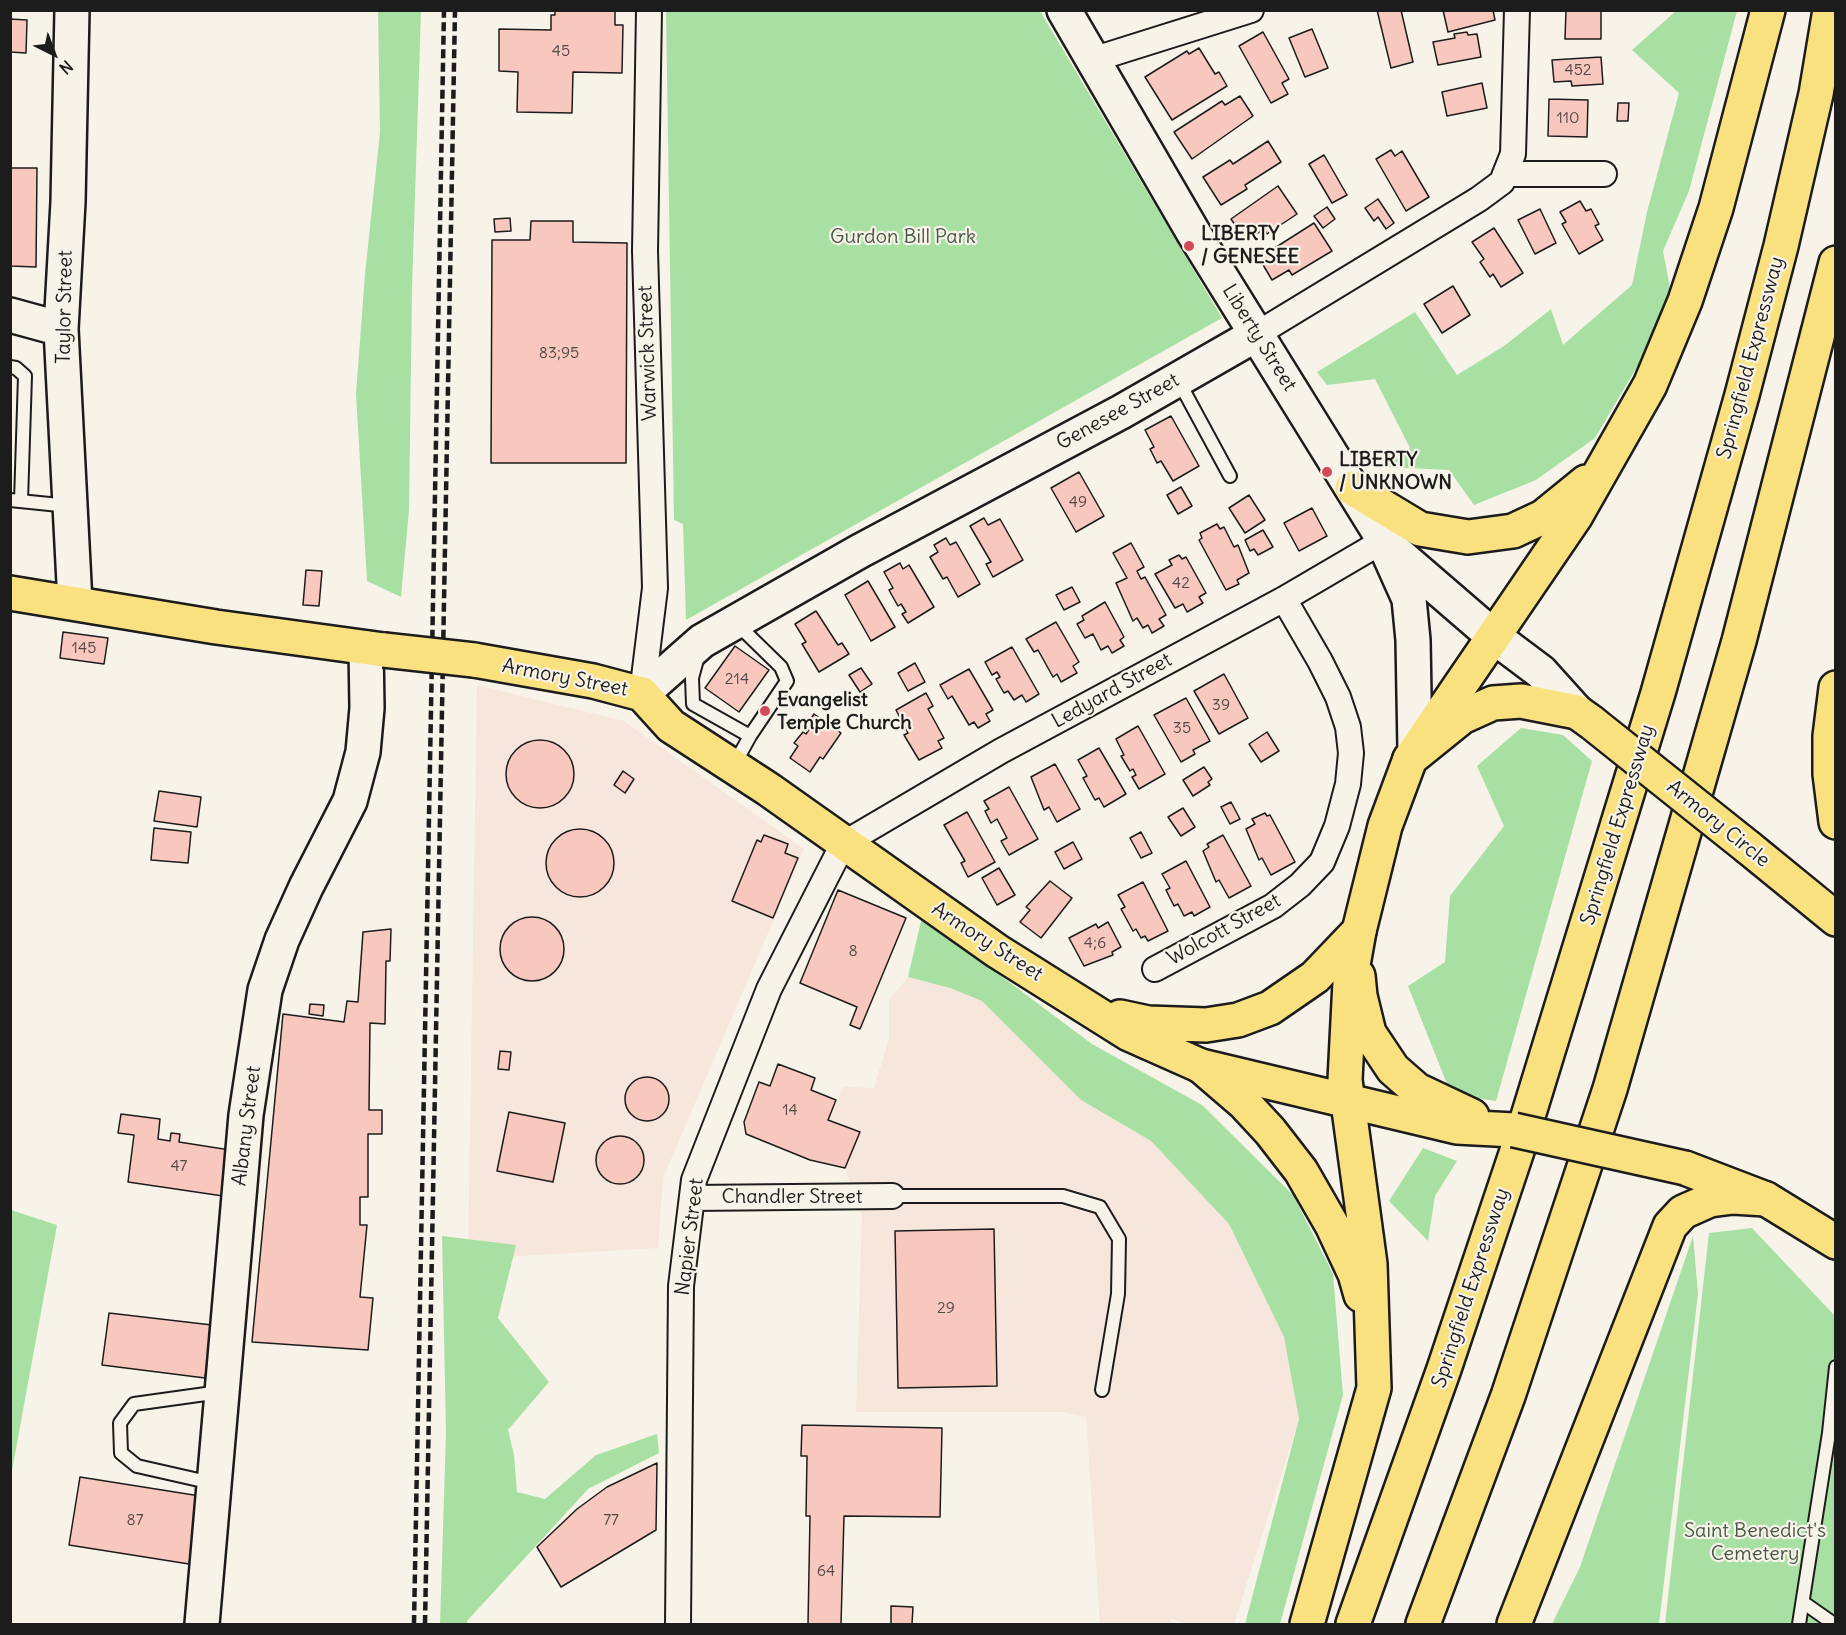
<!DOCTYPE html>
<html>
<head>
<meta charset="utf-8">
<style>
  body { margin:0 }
  #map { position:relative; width:1846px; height:1635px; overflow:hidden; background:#f7f3e8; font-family:Delius,sans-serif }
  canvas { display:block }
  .frame { position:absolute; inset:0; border:12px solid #1c1c1c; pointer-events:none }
  .north { position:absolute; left:24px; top:24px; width:60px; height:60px; -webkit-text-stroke:4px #f7f3e8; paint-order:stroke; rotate:138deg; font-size:16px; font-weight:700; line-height:24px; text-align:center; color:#1c1c1c }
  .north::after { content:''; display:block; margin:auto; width:21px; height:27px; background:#1c1c1c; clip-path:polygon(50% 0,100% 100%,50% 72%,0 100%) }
</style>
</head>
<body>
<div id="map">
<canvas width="1846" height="1635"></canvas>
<div class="frame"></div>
<div class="north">N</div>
</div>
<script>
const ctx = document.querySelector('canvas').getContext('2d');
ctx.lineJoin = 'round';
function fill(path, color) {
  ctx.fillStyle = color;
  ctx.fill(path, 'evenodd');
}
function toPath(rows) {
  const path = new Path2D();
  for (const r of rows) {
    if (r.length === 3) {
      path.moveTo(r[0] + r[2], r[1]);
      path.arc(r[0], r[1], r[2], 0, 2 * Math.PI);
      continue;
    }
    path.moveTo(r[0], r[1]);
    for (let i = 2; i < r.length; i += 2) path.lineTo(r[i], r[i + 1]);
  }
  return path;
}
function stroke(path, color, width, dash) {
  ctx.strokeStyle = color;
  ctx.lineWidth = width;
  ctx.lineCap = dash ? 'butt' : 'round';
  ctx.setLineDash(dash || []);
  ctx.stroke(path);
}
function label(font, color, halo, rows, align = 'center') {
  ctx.font = font + ' Delius,sans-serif';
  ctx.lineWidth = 4.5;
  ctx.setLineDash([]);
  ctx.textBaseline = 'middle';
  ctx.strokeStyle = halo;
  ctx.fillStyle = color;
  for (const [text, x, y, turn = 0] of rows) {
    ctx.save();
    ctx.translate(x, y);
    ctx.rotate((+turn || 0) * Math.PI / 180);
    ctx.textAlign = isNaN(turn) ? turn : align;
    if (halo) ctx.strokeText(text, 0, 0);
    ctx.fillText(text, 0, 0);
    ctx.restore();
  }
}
fill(toPath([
  [477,685,624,721,804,849,663,1178,658,1248,468,1259],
  [908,977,950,988,982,1001,1081,1100,1151,1141,1229,1224,1284,1337,1299,1419,1234,1624,1189,1624,1171,1619,1170,1624,1100,1624,1086,1417,1062,1412,856,1412,862,1214,845,1168,860,1132,828,1120,844,1087,874,1088,889,1038,889,1000]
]), '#f7e6dc');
fill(toPath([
  [378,11,421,11,412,289,409,510,401,597,367,581,356,394,365,274,380,132],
  [666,11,1040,11,1222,318,686,620,683,524,674,520],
  [1676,11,1737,11,1689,191,1663,251,1671,293,1638,365,1595,438,1536,480,1474,505,1449,470,1386,467,1410,448,1375,379,1327,385,1317,372,1415,312,1457,375,1504,346,1551,309,1563,345,1632,285,1647,212,1679,93,1632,50],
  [1521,728,1563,735,1592,761,1496,1101,1451,1094,1408,986,1445,962,1450,896,1504,826,1477,766],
  [922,917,1092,1044,1202,1105,1293,1195,1333,1274,1343,1395,1280,1624,1245,1624,1299,1419,1284,1337,1229,1224,1151,1141,1081,1100,982,1001,950,988,908,977],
  [1423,1148,1457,1161,1435,1196,1428,1241,1389,1201],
  [11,1210,57,1225,11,1476,10,1210],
  [1752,1228,1835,1316,1835,1624,1665,1624,1709,1233],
  [442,1236,516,1245,498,1318,549,1382,508,1430,514,1455,517,1492,545,1499,596,1455,657,1434,659,1453,588,1489,467,1621,467,1624,440,1624,446,1433],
  [1693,1236,1698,1294,1659,1624,1552,1624,1580,1567]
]), '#a8e0a4');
const building = toPath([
  [555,10,615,10,615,25,623,25,622,73,573,72,572,113,517,112,518,72,499,71,499,29,551,30,551,15,555,15,555,10],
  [1377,10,1401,10,1413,62,1391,68,1377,10],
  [1443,10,1493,10,1495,20,1448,32,1443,10],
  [1566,10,1601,10,1601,39,1565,39,1566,10],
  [10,19,27,20,26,53,10,52,10,19],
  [1312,29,1328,68,1305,77,1289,38,1312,29],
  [1263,32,1289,79,1282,83,1288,94,1271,103,1239,46,1263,32],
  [1467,32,1468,35,1477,34,1481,57,1438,65,1433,42,1455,38,1454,34,1467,32],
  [1199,48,1215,74,1219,72,1227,86,1172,120,1145,77,1187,51,1189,54,1199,48],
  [1601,57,1603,84,1572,86,1571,81,1554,82,1552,60,1601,57],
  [1482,83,1487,108,1447,116,1442,92,1482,83],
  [1240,96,1253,116,1192,159,1174,132,1222,101,1225,105,1240,96],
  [1549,99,1588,100,1587,137,1548,136,1549,99],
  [1618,103,1629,103,1628,121,1617,121,1618,103],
  [1268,141,1281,162,1245,185,1247,189,1221,205,1203,177,1230,160,1233,164,1268,141],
  [1391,150,1395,156,1402,151,1429,197,1406,211,1376,159,1391,150],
  [1324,155,1347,195,1332,203,1309,164,1324,155],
  [10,168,37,168,36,267,10,266,10,168],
  [1278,186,1297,214,1267,234,1264,229,1246,241,1231,219,1278,186],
  [1378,199,1394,223,1386,229,1378,217,1374,221,1365,208,1378,199],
  [1580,201,1586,211,1591,209,1599,224,1595,226,1603,240,1579,254,1562,224,1566,222,1560,212,1580,201],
  [1327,207,1335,219,1323,228,1314,216,1327,207],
  [1540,209,1556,243,1535,254,1518,220,1540,209],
  [510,218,511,231,495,232,494,219,510,218],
  [531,221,573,221,573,242,627,243,626,463,491,463,492,240,530,240,531,221],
  [1314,223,1332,251,1292,275,1289,270,1272,280,1259,258,1314,223],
  [1494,228,1523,273,1501,287,1493,274,1490,277,1480,262,1484,259,1472,242,1494,228],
  [1453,286,1470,315,1442,333,1424,304,1453,286],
  [1171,416,1199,466,1173,481,1161,461,1157,463,1150,449,1154,447,1145,430,1171,416],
  [1079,472,1104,516,1076,532,1051,488,1079,472],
  [1181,487,1192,506,1178,514,1167,495,1181,487],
  [1249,495,1265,520,1245,533,1229,508,1249,495],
  [1312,508,1327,536,1299,551,1284,523,1312,508],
  [984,518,988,525,1000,519,1023,560,993,577,986,564,991,562,970,526,984,518],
  [1217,524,1220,529,1224,527,1234,547,1238,545,1249,573,1237,580,1239,584,1226,590,1199,540,1202,538,1200,533,1217,524],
  [1263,530,1273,547,1258,555,1254,549,1250,551,1245,540,1263,530],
  [946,538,950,545,956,542,980,584,958,597,947,577,943,579,930,557,938,552,934,545,946,538],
  [1131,543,1144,567,1137,571,1141,579,1145,577,1166,615,1159,619,1164,626,1152,633,1148,625,1143,628,1137,618,1133,621,1116,583,1127,578,1113,553,1131,543],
  [1179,555,1182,559,1186,557,1206,593,1199,597,1203,603,1187,612,1183,604,1175,608,1155,574,1172,565,1169,560,1179,555],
  [900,563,903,569,909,565,934,607,908,623,902,614,906,612,901,604,898,606,889,590,893,588,884,572,900,563],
  [306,570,322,571,319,606,303,605,306,570],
  [868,581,895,627,871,641,845,595,868,581],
  [1072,587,1080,602,1064,610,1056,595,1072,587],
  [1105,602,1124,637,1120,640,1124,646,1112,653,1108,646,1101,650,1093,634,1085,638,1077,624,1084,620,1082,616,1105,602],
  [816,611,838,645,842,643,849,654,819,672,802,644,806,642,795,624,816,611],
  [1056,622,1079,662,1073,666,1077,673,1061,682,1057,674,1053,677,1038,650,1034,652,1026,639,1056,622],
  [63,632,108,638,104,664,60,658,63,632],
  [735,646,769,670,739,712,705,688,735,646],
  [1012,647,1039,694,1026,702,1022,695,1014,700,1008,691,1004,693,996,679,1000,677,997,672,992,675,985,662,1012,647],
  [915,663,925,682,908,691,898,673,915,663],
  [861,668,872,684,860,692,849,675,861,668],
  [969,669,993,710,986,714,990,721,978,728,974,722,969,725,952,696,948,699,940,685,969,669],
  [1224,674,1248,718,1219,734,1194,691,1224,674],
  [926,693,933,706,928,709,944,738,938,741,942,748,919,760,904,735,908,733,896,710,926,693],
  [1186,698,1210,741,1193,750,1195,754,1181,762,1154,715,1186,698],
  [814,714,841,733,823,759,820,757,810,772,790,758,798,746,794,743,803,732,806,734,810,728,806,726,814,714],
  [1138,726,1165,774,1139,789,1132,777,1136,775,1133,769,1130,771,1121,756,1124,755,1116,739,1138,726],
  [1267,732,1279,751,1261,762,1249,744,1267,732],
  [540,774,34],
  [1099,748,1126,794,1104,807,1099,798,1095,800,1083,778,1087,776,1078,760,1099,748],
  [1055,764,1080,809,1057,822,1049,807,1044,810,1031,777,1055,764],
  [1204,767,1212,779,1208,782,1210,785,1193,796,1183,780,1204,767],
  [623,771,634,779,625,793,614,785,623,771],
  [1009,787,1038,839,1009,855,1001,841,1007,838,997,819,991,823,985,811,989,809,984,801,1009,787],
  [159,791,201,797,197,827,154,821,159,791],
  [1231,802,1240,819,1230,824,1221,807,1231,802],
  [1183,808,1195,827,1181,836,1168,817,1183,808],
  [967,812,995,862,968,877,961,863,965,861,944,825,967,812],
  [1265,813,1267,816,1270,815,1295,862,1271,875,1262,858,1259,860,1246,829,1255,824,1252,819,1265,813],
  [154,828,191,832,188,863,151,860,154,828],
  [580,863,34],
  [1141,832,1152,853,1141,858,1130,838,1141,832],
  [764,835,788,844,785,853,798,858,773,918,732,901,757,840,761,842,764,835],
  [1223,835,1251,886,1229,898,1219,880,1216,882,1203,851,1209,847,1207,844,1223,835],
  [1073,842,1082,859,1064,869,1055,852,1073,842],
  [1186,861,1210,907,1194,916,1192,912,1184,916,1178,904,1174,906,1166,890,1170,888,1162,874,1186,861],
  [999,868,1015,895,997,905,982,878,999,868],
  [1050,881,1072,898,1041,938,1020,922,1030,910,1026,907,1050,881],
  [1143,882,1168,931,1148,941,1145,936,1141,938,1136,929,1133,931,1121,909,1125,907,1118,895,1143,882],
  [838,890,906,918,860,1029,850,1025,857,1007,800,983,838,890],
  [532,949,32],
  [1108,922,1121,947,1112,952,1113,955,1084,966,1069,938,1096,924,1098,928,1108,922],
  [391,929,390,961,386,961,385,1024,370,1023,369,1110,382,1110,382,1134,368,1134,368,1197,360,1197,360,1225,367,1225,360,1297,373,1298,368,1350,252,1342,283,1014,344,1022,347,1001,358,1002,363,932,391,929],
  [310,1004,324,1005,323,1016,309,1014,310,1004],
  [500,1051,511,1052,509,1070,498,1069,500,1051],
  [778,1064,815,1078,811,1090,836,1100,828,1120,860,1132,845,1168,810,1160,746,1134,744,1122,759,1082,770,1086,778,1064],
  [647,1099,22],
  [509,1112,565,1123,553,1182,497,1171,509,1112],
  [121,1114,160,1119,158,1139,170,1141,171,1133,180,1134,179,1142,230,1150,223,1196,128,1182,134,1135,118,1133,121,1114],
  [620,1160,24],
  [994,1229,997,1386,898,1388,895,1231,994,1229],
  [109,1313,212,1325,205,1378,102,1365,109,1313],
  [802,1425,942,1428,940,1517,844,1516,841,1624,808,1624,810,1516,806,1516,807,1456,801,1456,802,1425],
  [657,1463,656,1530,561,1587,537,1547,577,1509,607,1487,657,1463],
  [80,1477,200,1496,189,1564,69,1545,80,1477],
  [891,1606,913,1607,912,1624,891,1624,891,1606]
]);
fill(building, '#f8c8bf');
stroke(building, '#1c1c1c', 1.5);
const lane = toPath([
  [10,367,16,368,25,376,21,501],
  [1178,380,1230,476],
  [10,500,69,506],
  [698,656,692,678,693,704,750,736],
  [734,765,750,736,787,681,781,667,736,623],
  [892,1196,1063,1196,1100,1207,1119,1239,1118,1294,1102,1390],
  [212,1483,137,1466,121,1453,120,1423,134,1404,220,1392],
  [1804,1603,1834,1624],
  [1799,1624,1829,1433,1836,1367]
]);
const street = toPath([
  [1095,59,1251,10],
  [1505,174,1513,154,1517,10],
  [1257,334,1479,199,1502,182,1505,174,1604,174],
  [642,694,655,588,645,251,649,10],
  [1155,969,1273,906,1300,885,1322,862,1337,826,1348,784,1351,753,1348,727,1338,697,1320,661,1284,599],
  [692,1198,892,1196],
  [678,1624,681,1286,694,1180,769,989,843,844,1001,751,1284,599,1383,541]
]);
const secondary = toPath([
  [72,10,68,202,61,329,75,603],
  [1064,10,1193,232,1379,532,1409,599,1413,640,1415,750],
  [10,315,61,329],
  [1391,548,1493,636,1541,672,1577,712],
  [642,694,702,641,860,551,1121,412,1257,334],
  [202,1624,246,1115,265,990,282,940,306,887,350,801,363,752,367,708,366,648]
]);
const primary = toPath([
  [10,593,216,627,384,650],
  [474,660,593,681,642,694,671,726,768,789,997,951,1129,1034,1201,1066,1457,1127,1514,1130],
  [1749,848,1836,919],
  [1358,976,1360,996,1369,1033,1393,1069,1417,1090,1472,1116],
  [1120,1017,1148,1023,1206,1025,1238,1020,1270,1008,1315,977,1359,931,1385,826,1410,759,1462,717,1493,703,1521,701,1577,712,1591,722],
  [1685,1168,1766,1199,1836,1242]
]);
const highway = toPath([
  [1352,488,1420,529,1468,537,1513,531,1543,517,1586,482],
  [1836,688,1830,736,1830,774,1836,822],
  [1410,759,1575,517,1650,385,1685,301,1716,208,1768,10],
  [1201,1066,1244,1103,1270,1131,1301,1171,1332,1225,1355,1274,1361,1295],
  [1307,1624,1374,1388,1370,1264,1345,1080,1350,982,1359,931],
  [1353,1624,1444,1369,1521,1139,1658,693,1742,395,1781,246,1816,94,1830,10],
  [1423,1624,1508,1396,1610,1089,1739,641,1836,263],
  [1514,1624,1670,1226,1683,1212,1710,1200,1733,1197,1766,1199]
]);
stroke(lane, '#1c1c1c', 16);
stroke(street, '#1c1c1c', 28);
stroke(secondary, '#1c1c1c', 38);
stroke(primary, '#1c1c1c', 38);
stroke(highway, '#1c1c1c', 38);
stroke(lane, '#f7f3e8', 12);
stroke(street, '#f7f3e8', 24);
stroke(secondary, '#f7f3e8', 33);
stroke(primary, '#fae180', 33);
stroke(highway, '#fae180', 33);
stroke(toPath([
  [414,1624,444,10],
  [425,1624,455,10]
]), '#1c1c1c', 4.5, [9, 4.5]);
const primaryBridge = toPath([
  [384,650,474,660],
  [1591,722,1749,848],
  [1514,1130,1685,1168]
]);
stroke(primaryBridge, '#1c1c1c', 38, []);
stroke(primaryBridge, '#fae180', 33);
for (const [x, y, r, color] of [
  [1189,246,6,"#d1495b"],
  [1327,472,6,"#d1495b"],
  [765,711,6,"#d1495b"]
]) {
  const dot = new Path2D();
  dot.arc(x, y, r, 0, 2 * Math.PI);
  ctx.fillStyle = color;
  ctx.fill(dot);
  stroke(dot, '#f7f3e8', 2);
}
label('16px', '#534745', null, [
  ["45",561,51],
  ["452",1578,70],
  ["110",1568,118],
  ["83;95",559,353],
  ["49",1078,502],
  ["42",1181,583],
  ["145",84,648],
  ["214",737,679],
  ["39",1221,705],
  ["35",1182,728],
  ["4;6",1095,943],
  ["8",853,951],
  ["14",790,1110],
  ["47",179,1166],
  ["29",946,1308],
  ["87",135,1520],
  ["77",611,1520],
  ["64",826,1571]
]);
label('bold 20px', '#1c1c1c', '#f7f3e8', [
  ["LIBERTY",1201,234],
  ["/ GENESEE",1201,257],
  ["LIBERTY",1339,460],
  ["/ UNKNOWN",1339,483],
  ["Evangelist",777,700],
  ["Temple Church",777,723]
], 'left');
label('20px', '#465745', '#f7f3e8', [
  ["Gurdon Bill Park",903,237],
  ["Saint Benedict's",1755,1531],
  ["Cemetery",1755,1554]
]);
label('20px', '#1c1c1c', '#f7f3e8', [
  ["Taylor Street",65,307,-89],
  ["Liberty Street",1259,338,58],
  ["Warwick Street",648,353,-92],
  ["Springfield Expressway",1751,358,-75],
  ["Genesee Street",1118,412,-29],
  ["Armory Street",565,678,11],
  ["Ledyard Street",1112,691,-29],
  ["Armory Circle",1718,824,39],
  ["Springfield Expressway",1618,825,-73],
  ["Wolcott Street",1224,930,-29],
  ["Armory Street",987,942,33],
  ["Albany Street",247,1126,-83],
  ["Chandler Street",792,1197],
  ["Napier Street",690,1237,-83],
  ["Springfield Expressway",1471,1288,-72]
]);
</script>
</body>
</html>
